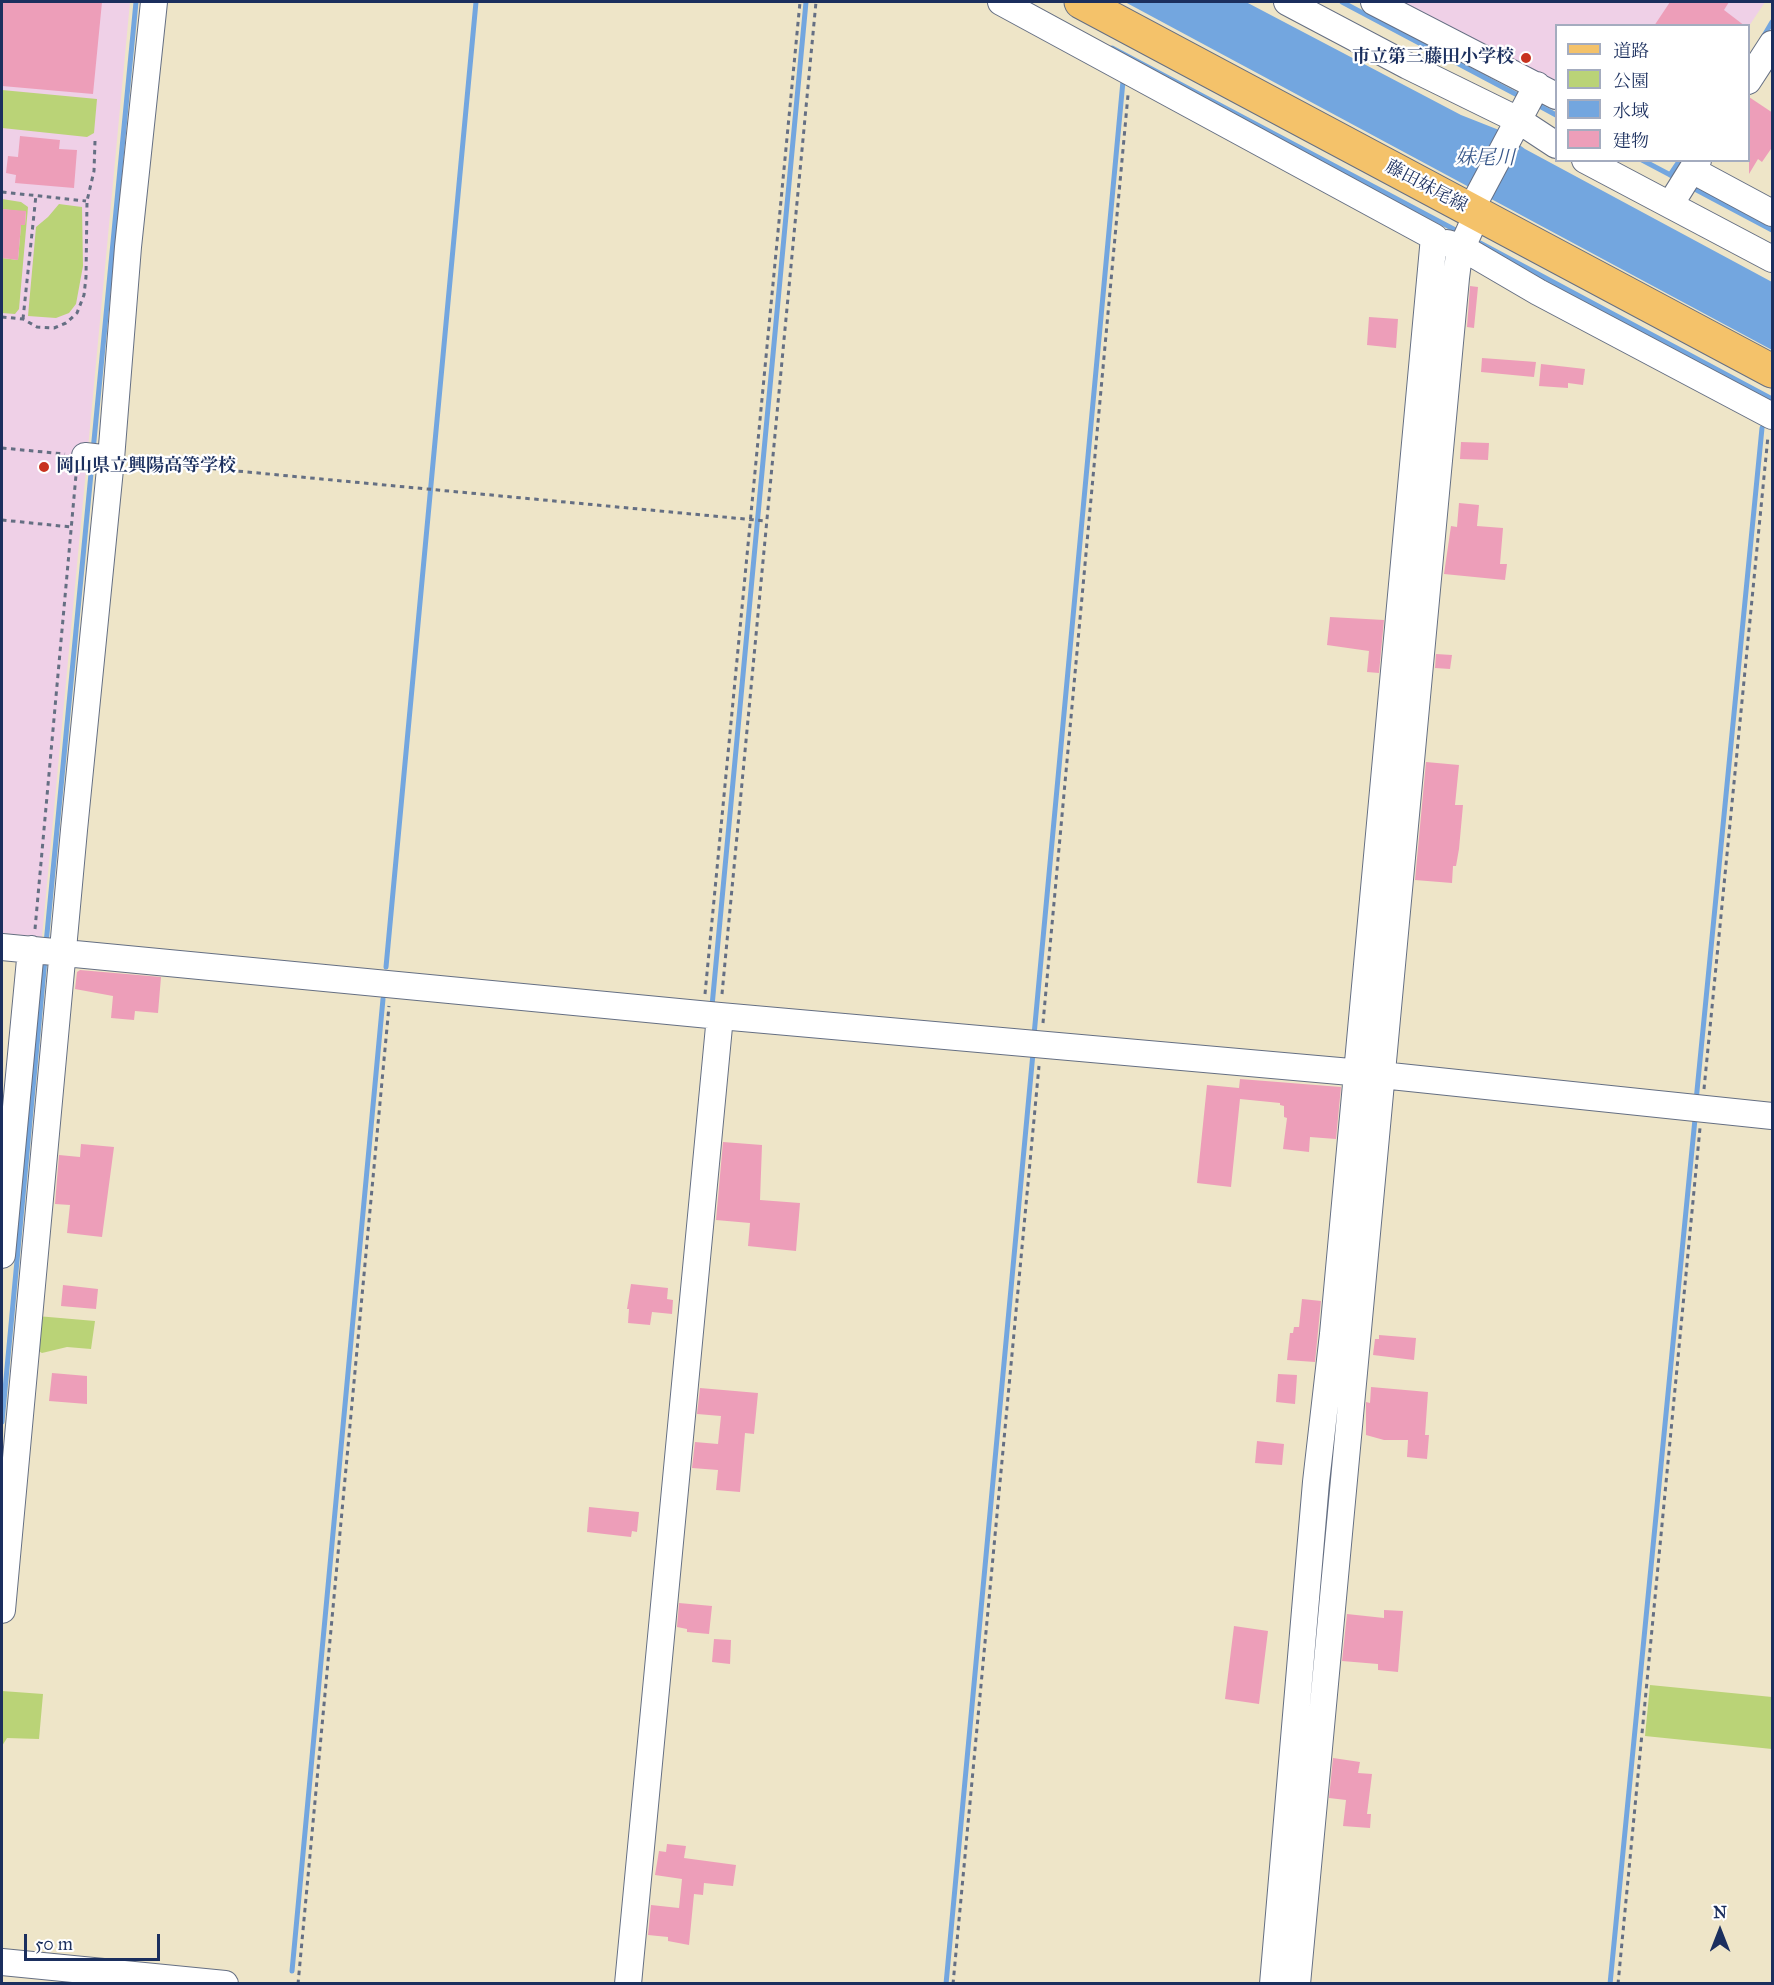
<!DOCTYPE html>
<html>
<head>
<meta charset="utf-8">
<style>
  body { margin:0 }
  #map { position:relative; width:1774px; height:1985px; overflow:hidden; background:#eee5c8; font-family:"IM FELL Great Primer","Noto Serif JP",serif }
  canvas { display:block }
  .frame { position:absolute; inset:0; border:3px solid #1b2f5e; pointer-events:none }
  .legend { position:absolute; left:1555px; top:24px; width:195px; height:138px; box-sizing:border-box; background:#fff; border:2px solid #a4acbf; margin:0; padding:8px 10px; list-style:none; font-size:18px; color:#1b2f5e }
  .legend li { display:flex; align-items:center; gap:12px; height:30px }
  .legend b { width:30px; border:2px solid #a4acbf }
  .north { position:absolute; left:1690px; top:1901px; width:60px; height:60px; -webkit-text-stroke:4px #fff; paint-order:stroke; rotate:0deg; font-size:16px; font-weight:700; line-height:24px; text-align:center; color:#1b2f5e }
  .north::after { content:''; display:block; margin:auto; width:21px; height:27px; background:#1b2f5e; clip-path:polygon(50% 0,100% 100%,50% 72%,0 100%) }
  .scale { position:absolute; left:24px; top:1934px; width:136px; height:27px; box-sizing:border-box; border:3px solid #1b2f5e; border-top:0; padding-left:8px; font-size:18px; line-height:21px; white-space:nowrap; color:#1b2f5e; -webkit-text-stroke:4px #fff; paint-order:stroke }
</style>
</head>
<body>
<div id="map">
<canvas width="1774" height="1985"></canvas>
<div class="frame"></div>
<ul class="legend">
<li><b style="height:8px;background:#f4c26a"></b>道路</li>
<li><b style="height:16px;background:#bad377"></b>公園</li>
<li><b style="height:16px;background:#73a6df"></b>水域</li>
<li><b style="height:16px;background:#ed9eb9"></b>建物</li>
</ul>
<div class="north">N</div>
<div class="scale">50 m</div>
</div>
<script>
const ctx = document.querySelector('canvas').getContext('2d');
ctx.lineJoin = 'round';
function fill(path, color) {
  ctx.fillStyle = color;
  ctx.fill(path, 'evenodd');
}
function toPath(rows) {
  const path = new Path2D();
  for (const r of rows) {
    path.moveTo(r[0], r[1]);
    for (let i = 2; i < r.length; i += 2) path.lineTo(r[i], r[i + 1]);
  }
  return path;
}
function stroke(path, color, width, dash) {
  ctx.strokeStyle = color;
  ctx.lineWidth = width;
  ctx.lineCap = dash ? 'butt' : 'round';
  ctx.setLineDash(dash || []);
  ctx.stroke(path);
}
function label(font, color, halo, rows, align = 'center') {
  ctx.font = font + ' "IM FELL Great Primer","Noto Serif JP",serif';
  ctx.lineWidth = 4.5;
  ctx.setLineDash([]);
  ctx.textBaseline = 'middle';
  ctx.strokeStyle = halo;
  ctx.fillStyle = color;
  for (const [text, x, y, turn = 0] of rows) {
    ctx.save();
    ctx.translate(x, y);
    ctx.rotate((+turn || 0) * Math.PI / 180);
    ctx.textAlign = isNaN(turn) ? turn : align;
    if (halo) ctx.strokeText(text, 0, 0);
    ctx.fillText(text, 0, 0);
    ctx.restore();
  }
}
fill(toPath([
  [2,2,130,2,42,937,2,933],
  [1395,2,1765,2,1749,26,1556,26,1556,90]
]), '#efd0e7');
fill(toPath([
  [2,90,97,99,94,133,87,137,2,128],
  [2,199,21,202,28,207,19,309,15,314,2,313,2,258,18,260,21,225,25,225,26,212,2,209],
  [59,204,82,207,83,266,76,304,69,313,56,318,28,316,36,227,48,217],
  [37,1316,95,1321,91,1349,67,1347,42,1353,35,1349],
  [1650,1685,1772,1697,1772,1749,1645,1736],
  [2,1691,43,1694,39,1739,7,1738,2,1746]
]), '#bad377');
fill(toPath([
  [1125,2,1246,2,1461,115,1499,130,1525,149,1772,282,1772,350]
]), '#73a6df');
stroke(toPath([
  [1342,2,1523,98],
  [1762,39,1772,22],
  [1112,48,1461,233],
  [1534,103,1556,115],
  [1642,160,1678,179],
  [1670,175,1680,160],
  [1691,187,1772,230],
  [1480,243,1772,399],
  [93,451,136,2],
  [46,944,92,463],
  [386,967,476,2],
  [712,1006,806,2],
  [1034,1035,1123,81],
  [1696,1101,1762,428],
  [2,1422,45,959],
  [292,1971,383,999],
  [946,1984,1033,1053],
  [1610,1984,1695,1119]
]), '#73a6df', 5);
fill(toPath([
  [2,2,102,2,93,94,2,86],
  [1670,2,1729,2,1724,10,1745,26,1654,26],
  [1749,97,1773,113,1773,146,1762,162,1758,159,1749,174],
  [20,136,60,140,59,149,77,150,74,188,15,183,16,175,6,173,8,156,18,157],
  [2,209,26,211,25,225,21,225,18,260,2,258],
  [1470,286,1478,287,1474,328,1467,327],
  [1369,317,1398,319,1396,348,1367,345],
  [1482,358,1536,362,1534,377,1481,372],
  [1541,364,1585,369,1583,385,1568,383,1568,388,1539,386],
  [1461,442,1489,443,1488,460,1460,459],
  [1459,503,1479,505,1477,526,1503,528,1500,564,1507,564,1505,580,1444,574,1451,526,1457,527],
  [1330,617,1384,620,1379,673,1367,672,1369,651,1327,645],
  [1436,654,1452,655,1450,669,1435,668],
  [1426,762,1459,765,1455,805,1463,805,1459,849,1456,866,1453,866,1452,883,1415,880],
  [80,970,161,977,158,1013,135,1011,134,1020,111,1018,113,996,75,989,77,972],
  [1240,1079,1341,1087,1336,1139,1310,1137,1309,1152,1283,1149,1287,1118,1284,1117,1284,1106,1280,1105,1280,1103,1240,1099,1231,1187,1197,1183,1207,1085,1239,1088],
  [723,1142,762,1145,760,1200,800,1203,796,1251,748,1246,750,1223,716,1220],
  [81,1144,114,1147,102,1237,67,1233,70,1205,55,1204,59,1155,80,1157],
  [631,1284,668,1288,667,1299,673,1300,672,1314,652,1312,650,1325,628,1323,629,1309,627,1309],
  [63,1285,98,1289,96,1309,61,1306],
  [1302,1299,1321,1301,1315,1362,1287,1360,1290,1333,1293,1333,1294,1327,1299,1327],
  [1379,1335,1416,1338,1414,1360,1373,1355,1375,1339,1379,1339],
  [52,1373,87,1376,87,1404,49,1401],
  [1278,1374,1297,1375,1295,1404,1276,1402],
  [1371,1387,1428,1392,1425,1435,1429,1435,1427,1459,1407,1457,1408,1440,1384,1440,1366,1435,1366,1402,1370,1403],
  [700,1388,758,1393,754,1434,745,1433,740,1492,716,1490,718,1470,692,1468,695,1442,718,1444,721,1416,697,1414],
  [1257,1441,1284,1444,1282,1465,1255,1463],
  [589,1507,639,1512,637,1532,632,1531,631,1537,587,1532],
  [679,1603,712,1606,709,1634,687,1632,687,1629,677,1627],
  [1384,1610,1403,1611,1398,1672,1378,1670,1378,1664,1342,1661,1347,1614,1384,1618],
  [1234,1626,1268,1631,1259,1704,1225,1699],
  [714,1639,731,1640,730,1664,712,1662],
  [1333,1758,1360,1762,1358,1773,1372,1774,1367,1814,1371,1814,1370,1828,1343,1826,1346,1800,1329,1798],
  [667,1844,686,1846,684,1858,736,1865,733,1886,704,1883,703,1895,694,1894,689,1945,668,1941,668,1937,648,1935,651,1905,679,1908,682,1879,655,1875,659,1851,666,1852]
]), '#ed9eb9');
const minor = toPath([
  [1001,2,1434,237,1333,1334,1316,1482,1273,1984],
  [1287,2,1408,66,1518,120,1556,145],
  [1374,2,1556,96],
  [1748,81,1772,44],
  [1585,160,1670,205,1698,160],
  [1692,170,1772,213],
  [1670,205,1772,259],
  [1470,211,1537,85],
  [1447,243,1461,247,1538,292,1772,416],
  [85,456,111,459],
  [2,947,720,1016,1362,1073,1772,1116],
  [2,1255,31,949],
  [2,1610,74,830,111,459,128,247,154,2],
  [2,1962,225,1984],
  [628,1984,720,1016],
  [1297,1984,1456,278,1459,254,1477,214]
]);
const major = toPath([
  [1081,2,1772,371]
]);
stroke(minor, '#656f83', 28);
stroke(major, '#656f83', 35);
stroke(toPath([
  [2,192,86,201],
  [2,317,23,319,37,327,54,328,66,323,77,313,84,295,86,277,87,201,94,171,95,141],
  [23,319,36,195],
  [2,448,65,454],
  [131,461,766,521],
  [2,520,71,527],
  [35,929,76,475],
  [705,994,800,2],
  [722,994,816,2],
  [1043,1023,1128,95],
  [1704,1089,1768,436],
  [298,1984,389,1006],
  [953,1984,1039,1066],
  [1618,1984,1700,1128]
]), '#656f83', 3, [4.5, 4.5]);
stroke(minor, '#fff', 26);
stroke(major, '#f4c26a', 33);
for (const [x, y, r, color] of [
  [1526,58,6,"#c8321e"],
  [44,467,6,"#c8321e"]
]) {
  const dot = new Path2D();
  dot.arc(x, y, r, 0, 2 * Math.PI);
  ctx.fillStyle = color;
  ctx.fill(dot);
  stroke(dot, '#fff', 2);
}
label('bold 18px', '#1b2f5e', '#fff', [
  ["市立第三藤田小学校",1514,58],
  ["岡山県立興陽高等学校",56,467,"left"]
], 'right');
label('18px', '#1b2f5e', '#fff', [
  ["藤田妹尾線",1426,187,28]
]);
label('italic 20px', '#3a598b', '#fff', [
  ["妹尾川",1485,159]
]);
</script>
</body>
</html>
